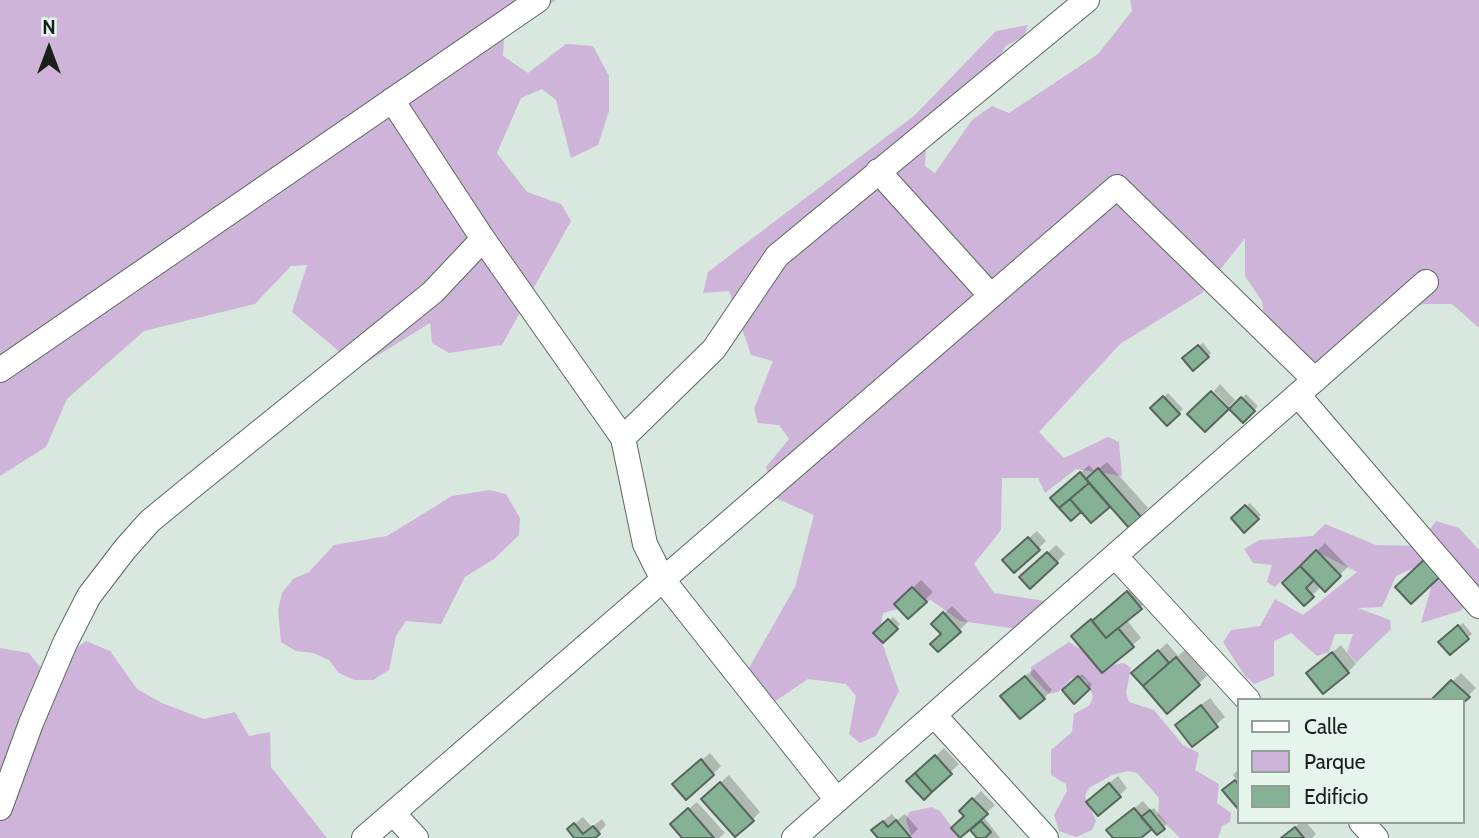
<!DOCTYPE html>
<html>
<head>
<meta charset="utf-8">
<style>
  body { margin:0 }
  #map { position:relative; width:1479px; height:838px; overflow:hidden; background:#d9e8de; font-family:Cabin,sans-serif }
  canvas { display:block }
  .legend { position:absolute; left:1237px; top:698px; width:228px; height:126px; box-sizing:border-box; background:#e6f5eb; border:2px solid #949f98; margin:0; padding:9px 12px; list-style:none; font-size:21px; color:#1a1f1b }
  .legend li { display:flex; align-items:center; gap:14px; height:35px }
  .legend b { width:35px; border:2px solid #949f98 }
  .north { position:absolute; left:14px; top:14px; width:70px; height:70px; -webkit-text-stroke:5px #e6f5eb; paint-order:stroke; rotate:0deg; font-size:19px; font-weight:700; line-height:28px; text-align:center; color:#1a1f1b }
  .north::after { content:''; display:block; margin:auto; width:24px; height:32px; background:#1a1f1b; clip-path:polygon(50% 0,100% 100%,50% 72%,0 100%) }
</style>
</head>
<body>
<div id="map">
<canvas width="1479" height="838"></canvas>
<ul class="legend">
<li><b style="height:9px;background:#fff"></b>Calle</li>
<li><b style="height:19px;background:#ceb4d8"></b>Parque</li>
<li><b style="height:19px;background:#85b194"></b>Edificio</li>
</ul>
<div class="north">N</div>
</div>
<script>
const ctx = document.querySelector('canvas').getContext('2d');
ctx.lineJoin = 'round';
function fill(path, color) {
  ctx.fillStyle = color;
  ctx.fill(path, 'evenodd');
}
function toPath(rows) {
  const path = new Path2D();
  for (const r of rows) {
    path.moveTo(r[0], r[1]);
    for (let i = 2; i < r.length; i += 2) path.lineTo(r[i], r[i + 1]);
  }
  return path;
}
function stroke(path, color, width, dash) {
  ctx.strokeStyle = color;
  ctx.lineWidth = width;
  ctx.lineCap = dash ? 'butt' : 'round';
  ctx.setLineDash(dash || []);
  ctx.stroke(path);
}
fill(toPath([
  [0,0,556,0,504,37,503,56,528,73,566,44,593,46,609,76,609,111,598,145,571,158,556,100,542,89,521,98,497,153,527,192,561,204,571,221,502,345,449,353,432,343,430,323,367,362,347,358,292,312,307,265,291,266,255,304,144,331,67,399,46,447,0,476],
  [1130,0,1479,0,1479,328,1452,304,1423,304,1367,327,1322,372,1266,331,1262,301,1245,276,1245,238,1202,293,1120,344,1039,432,1064,458,1108,437,1119,442,1122,476,1076,469,1045,493,1038,478,1002,478,1001,530,974,564,994,593,1045,601,1032,631,960,621,931,600,883,613,879,634,899,691,876,736,860,743,849,734,856,696,846,684,808,679,768,706,746,673,795,587,814,515,776,498,766,467,789,439,779,425,758,423,754,409,773,361,751,355,729,291,703,293,708,272,915,115,996,31,1028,25,1024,36,1006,46,974,97,927,130,925,166,935,173,972,120,992,106,1009,113,1098,54,1132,11],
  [489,490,506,494,520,518,519,535,494,559,465,577,441,624,406,621,396,636,389,670,373,680,354,680,339,673,329,660,313,653,296,651,281,642,278,610,282,593,293,579,309,572,334,545,387,536,452,496],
  [1436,521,1459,528,1479,550,1479,593,1460,611,1421,623,1436,570,1427,562,1396,576,1382,607,1358,608,1390,620,1391,629,1356,663,1347,652,1353,634,1335,634,1329,652,1317,656,1291,633,1274,641,1274,676,1254,684,1245,676,1223,642,1231,630,1260,626,1275,599,1303,615,1357,572,1315,551,1275,587,1267,582,1272,565,1253,563,1244,549,1259,540,1313,536,1325,524,1376,545,1418,546],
  [86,641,110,651,137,689,162,703,204,719,235,712,249,736,270,732,271,767,327,838,0,838,0,648,29,653,45,673],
  [1069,642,1107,666,1124,663,1131,668,1126,693,1129,702,1154,710,1183,745,1199,753,1195,770,1219,784,1217,803,1231,813,1230,822,1222,826,1218,838,1180,838,1158,816,1159,798,1137,773,1128,771,1112,775,1089,788,1085,796,1096,821,1092,830,1076,837,1059,831,1054,815,1067,791,1066,784,1051,775,1051,750,1072,732,1074,714,1090,705,1093,696,1086,680,1078,676,1070,680,1058,692,1049,694,1031,675,1031,667],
  [932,807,940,811,960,838,912,838,906,820,909,812]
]), '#ceb4d8');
fill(toPath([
  [1203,343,1211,353,1208,356,1188,354],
  [1220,384,1235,400,1229,407,1214,391],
  [1168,393,1183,409,1167,424,1153,408],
  [1246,394,1258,406,1243,421,1231,409],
  [1107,462,1148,508,1140,516,1110,504,1091,521,1081,510,1071,519,1053,498,1089,465,1095,472],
  [1250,503,1261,515,1244,530,1233,518],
  [1037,531,1046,541,1038,549,1012,552],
  [1325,543,1348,567,1325,589,1322,586,1304,603,1284,583],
  [1056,545,1065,554,1057,562,1030,569],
  [921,580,933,592,908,617,896,604],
  [1136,585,1148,600,1126,619,1141,638,1102,671,1081,628],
  [952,606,968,622,938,650,943,634,933,624],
  [893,617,900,624,883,641,876,633],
  [1463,623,1472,634,1450,653,1444,639],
  [1167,643,1178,656,1185,650,1207,676,1167,711,1134,673],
  [1341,645,1356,664,1348,672,1308,673],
  [1034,669,1052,690,1044,698,1011,688],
  [1461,673,1476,688,1463,701,1434,700],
  [1082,674,1092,685,1074,701,1064,690],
  [1210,698,1225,717,1192,745,1185,717],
  [944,748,959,764,924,797,909,781],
  [710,753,721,766,713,774,682,776],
  [1239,769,1239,807,1225,790,1237,780,1233,775],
  [729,775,760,812,752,820,711,791],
  [1118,776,1127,788,1119,796,1096,794],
  [981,791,995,805,983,816,1000,838,979,838,978,825,961,811],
  [1143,801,1151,810,1154,808,1167,824,1157,833,1152,827,1139,838,1115,838,1117,823],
  [697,802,725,833,719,838,685,838,681,816],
  [892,814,897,820,905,814,918,829,909,838,880,838,882,822],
  [583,817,592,827,602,819,606,825,593,838,577,838,569,829],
  [1301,822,1306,822,1316,834,1312,838,1283,838]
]), '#0003');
const building = toPath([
  [1198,345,1209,357,1193,371,1182,358,1198,345],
  [1211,391,1229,409,1205,432,1187,414,1211,391],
  [1163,396,1180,414,1167,426,1150,408,1163,396],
  [1241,397,1255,411,1243,423,1229,409,1241,397],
  [1098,468,1142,518,1129,528,1086,479,1098,468],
  [1080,472,1089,483,1059,508,1050,498,1080,472],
  [1089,483,1110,507,1091,523,1070,499,1089,483],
  [1070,499,1081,512,1071,521,1059,508,1070,499],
  [1245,505,1259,519,1244,533,1231,518,1245,505],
  [1028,537,1040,550,1014,573,1002,560,1028,537],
  [1316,550,1341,576,1325,592,1300,566,1316,550],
  [1047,552,1058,563,1030,589,1019,577,1047,552],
  [1428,556,1444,573,1411,604,1395,587,1428,556],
  [1300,566,1314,580,1306,588,1314,597,1304,606,1282,583,1300,566],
  [912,587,927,602,908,619,894,604,912,587],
  [1127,591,1142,609,1106,638,1092,621,1127,591],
  [943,612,961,632,938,652,930,644,941,634,931,624,943,612],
  [888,619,898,629,883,643,873,633,888,619],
  [1091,619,1106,638,1118,628,1134,647,1102,673,1071,636,1091,619],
  [1458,625,1469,639,1450,655,1438,642,1458,625],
  [1158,650,1169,663,1143,686,1131,673,1158,650],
  [1332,652,1349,673,1323,694,1306,673,1332,652],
  [1176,657,1200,685,1167,714,1143,686,1176,657],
  [1025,676,1045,699,1020,719,1000,696,1025,676],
  [1078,676,1090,689,1074,704,1062,690,1078,676],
  [1451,680,1470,697,1463,703,1463,700,1431,700,1451,680],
  [1201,705,1218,727,1192,747,1175,725,1201,705],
  [935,755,952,774,932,792,915,773,935,755],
  [701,759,714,775,686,800,672,784,701,759],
  [915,773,932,792,924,800,906,781,915,773],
  [1235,780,1239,785,1239,810,1222,790,1235,780],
  [720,782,754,821,735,837,701,799,720,782],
  [1109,783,1121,797,1098,816,1086,802,1109,783],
  [972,798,988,814,960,838,951,828,964,816,959,811,972,798],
  [688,808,714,838,682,838,670,824,688,808],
  [1134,808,1152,829,1141,838,1113,838,1106,830,1134,808],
  [1150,810,1165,829,1157,835,1141,817,1150,810],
  [896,820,911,838,878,838,871,830,883,821,888,827,896,820],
  [981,821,991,832,985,838,977,838,970,830,981,821],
  [574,823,583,834,593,826,600,834,595,838,574,838,567,829,574,823],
  [1295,827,1304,838,1281,838,1295,827]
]);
fill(building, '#85b194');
stroke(building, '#59665e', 2);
const minor = toPath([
  [392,100,483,239,623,438,645,544,663,580,837,800],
  [878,171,991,296],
  [0,370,538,0],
  [1298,395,1479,606],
  [623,438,714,349,777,256,1087,0],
  [1115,556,1248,700],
  [934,715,1046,838],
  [0,808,31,723,65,643,89,596,125,549,150,521,189,489,433,292,483,239],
  [393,813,416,838],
  [1361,822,1376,838],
  [364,838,1117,187,1315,380],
  [794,838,1426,282]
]);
stroke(minor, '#5b6860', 26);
stroke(minor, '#fff', 24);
</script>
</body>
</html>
